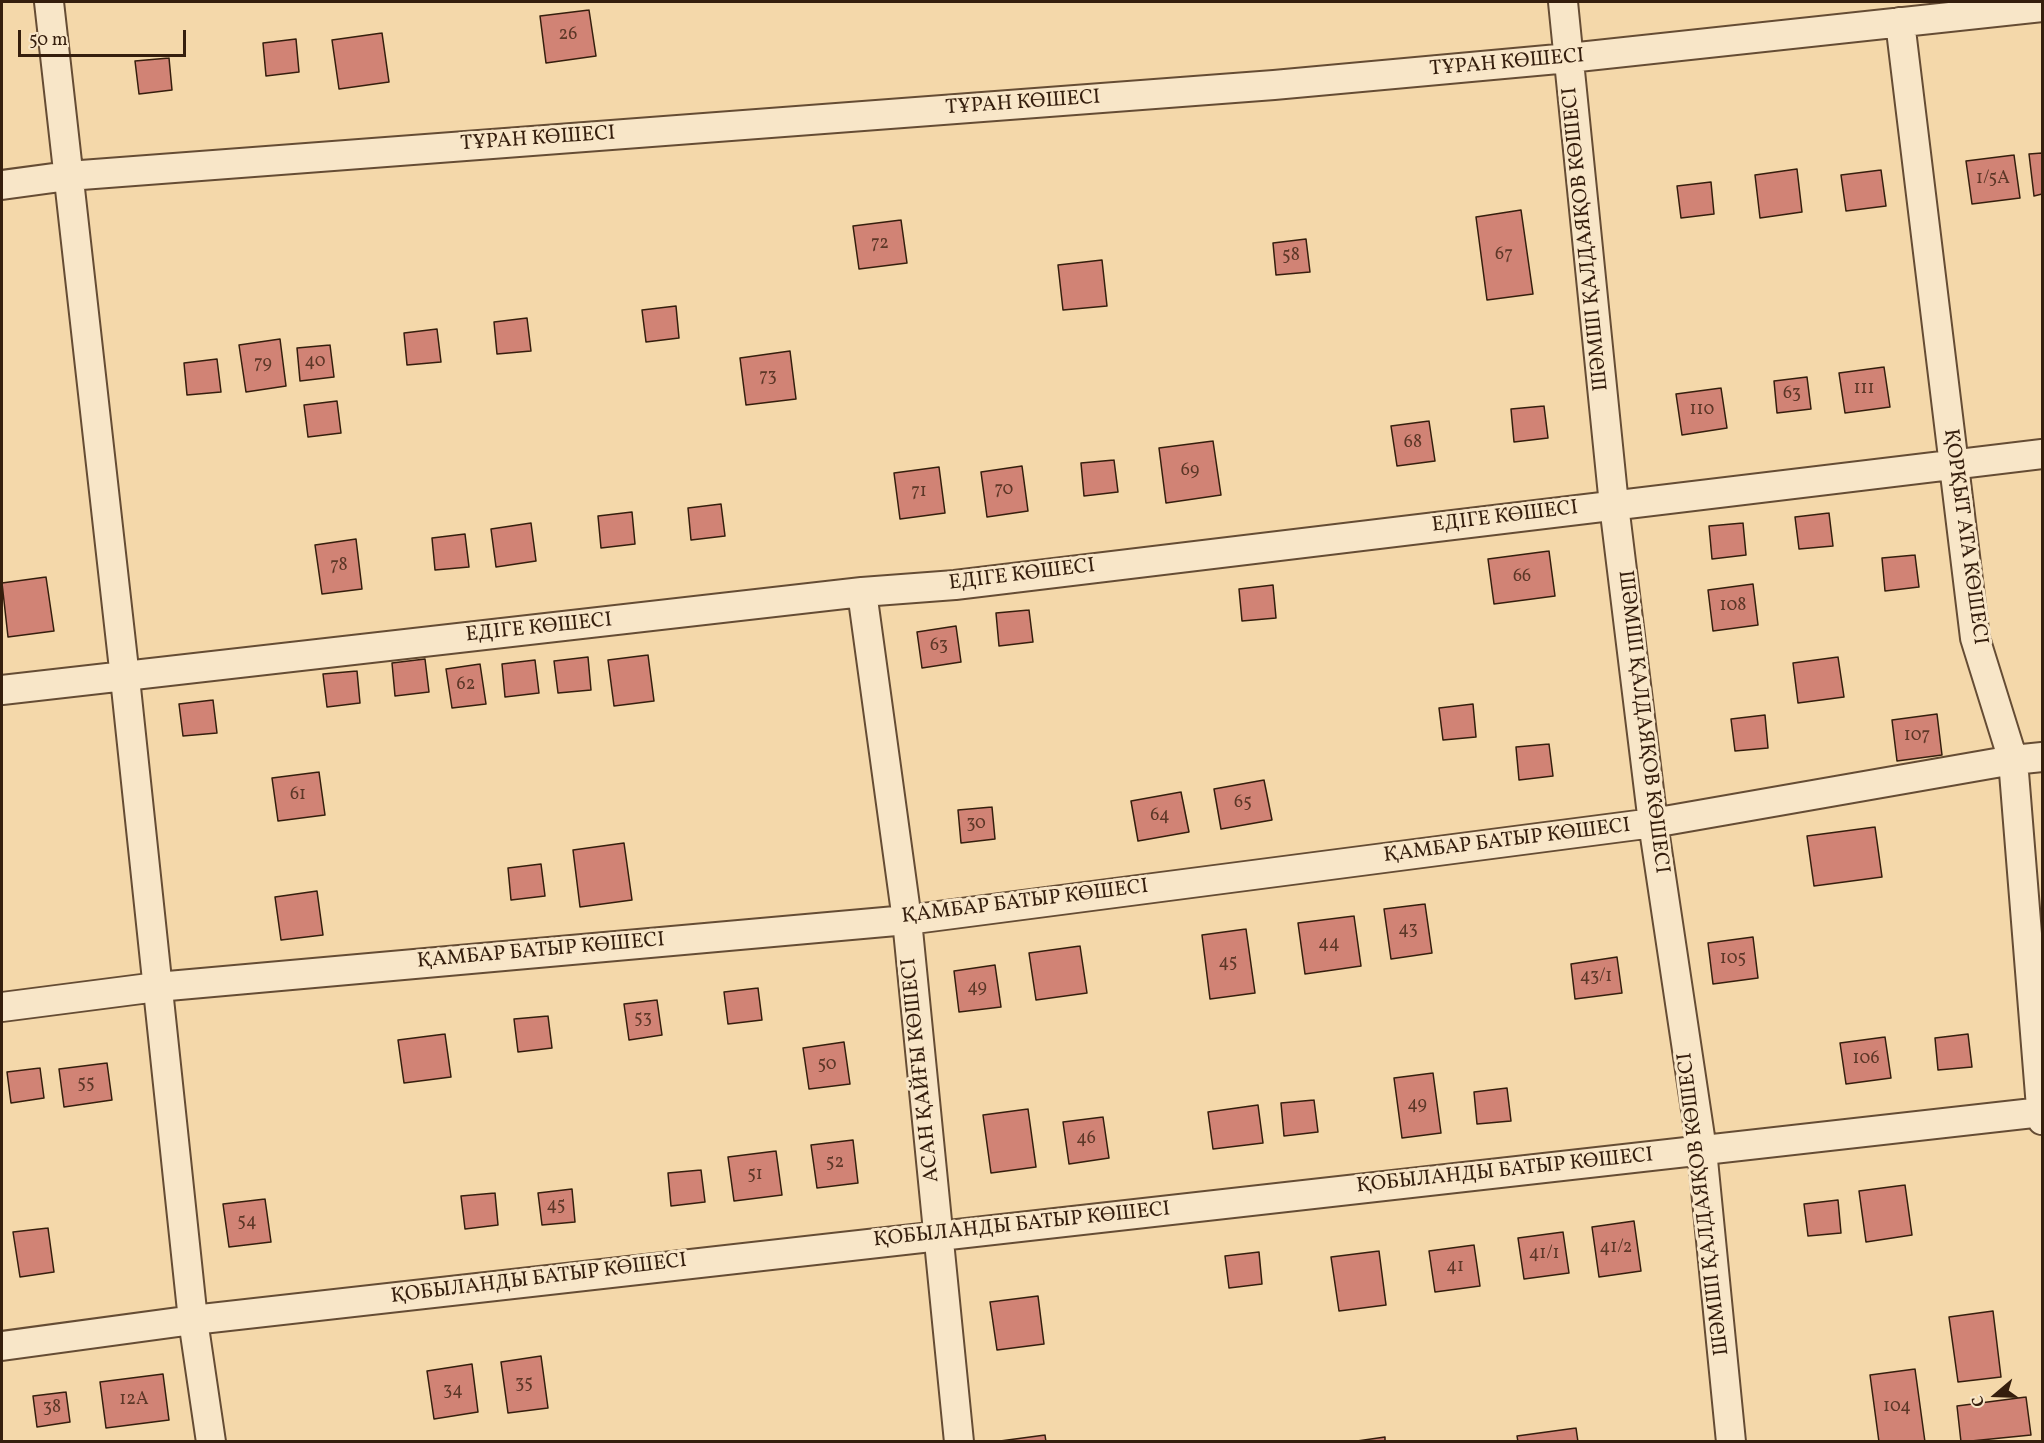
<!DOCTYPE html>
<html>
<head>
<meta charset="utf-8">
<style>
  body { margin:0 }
  #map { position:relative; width:2044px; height:1443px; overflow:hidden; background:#f4d8aa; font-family:Vollkorn,serif }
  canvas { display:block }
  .frame { position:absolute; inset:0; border:3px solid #351e0d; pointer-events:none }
  .north { position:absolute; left:1966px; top:1365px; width:60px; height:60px; -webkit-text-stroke:4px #f8e6c8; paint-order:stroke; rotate:251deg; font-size:16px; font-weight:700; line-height:24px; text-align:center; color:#351e0d }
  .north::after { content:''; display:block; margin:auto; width:21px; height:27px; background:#351e0d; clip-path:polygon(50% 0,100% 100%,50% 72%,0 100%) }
  .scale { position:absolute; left:18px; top:30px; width:168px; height:27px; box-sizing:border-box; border:3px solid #351e0d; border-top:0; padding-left:8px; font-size:18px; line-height:21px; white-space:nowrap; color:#351e0d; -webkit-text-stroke:4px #f8e6c8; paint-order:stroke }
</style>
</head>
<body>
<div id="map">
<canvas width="2044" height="1443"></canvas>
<div class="frame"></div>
<div class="north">С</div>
<div class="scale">50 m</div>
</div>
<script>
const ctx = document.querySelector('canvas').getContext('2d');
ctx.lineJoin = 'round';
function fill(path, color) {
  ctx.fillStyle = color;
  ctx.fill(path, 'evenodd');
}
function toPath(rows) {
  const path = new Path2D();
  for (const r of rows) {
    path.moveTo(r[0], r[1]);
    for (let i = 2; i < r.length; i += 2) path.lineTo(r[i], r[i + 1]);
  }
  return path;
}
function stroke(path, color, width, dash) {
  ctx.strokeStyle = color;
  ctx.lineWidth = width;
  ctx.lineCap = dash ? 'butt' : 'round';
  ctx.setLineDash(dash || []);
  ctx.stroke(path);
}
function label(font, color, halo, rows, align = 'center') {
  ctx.font = font + ' Vollkorn,serif';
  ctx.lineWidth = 6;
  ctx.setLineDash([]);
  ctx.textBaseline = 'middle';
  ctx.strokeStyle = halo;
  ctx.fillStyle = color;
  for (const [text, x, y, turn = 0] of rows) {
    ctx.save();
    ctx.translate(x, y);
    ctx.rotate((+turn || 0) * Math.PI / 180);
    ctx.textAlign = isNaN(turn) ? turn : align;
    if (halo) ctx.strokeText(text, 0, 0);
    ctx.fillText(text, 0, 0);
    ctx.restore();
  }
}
const building = toPath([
  [589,10,596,56,546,63,540,16,589,10],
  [382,33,389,82,339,89,332,40,382,33],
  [296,39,299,72,266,76,263,43,296,39],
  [169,58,172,90,139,94,135,61,169,58],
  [2042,153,2042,194,2034,196,2029,154,2042,153],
  [2014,155,2020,198,1972,204,1966,161,2014,155],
  [1797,169,1802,212,1760,218,1755,175,1797,169],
  [1881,170,1886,206,1846,211,1841,175,1881,170],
  [1711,182,1714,214,1681,218,1677,186,1711,182],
  [1521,210,1533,294,1487,300,1476,217,1521,210],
  [901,220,907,263,859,269,853,226,901,220],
  [1306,239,1310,272,1276,275,1273,243,1306,239],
  [1102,260,1107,306,1063,310,1058,265,1102,260],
  [676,306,679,338,646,342,642,310,676,306],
  [527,318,531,351,497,354,494,322,527,318],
  [437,329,441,362,407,365,404,333,437,329],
  [280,339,286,386,246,392,239,345,280,339],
  [330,345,334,377,300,381,297,348,330,345],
  [790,351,796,399,746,405,740,358,790,351],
  [217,359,221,392,187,395,184,363,217,359],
  [1884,367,1890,407,1845,413,1839,373,1884,367],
  [1807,377,1811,409,1777,413,1774,381,1807,377],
  [1721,388,1727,428,1682,435,1676,394,1721,388],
  [337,401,341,433,308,437,304,405,337,401],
  [1544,406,1548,438,1514,442,1511,409,1544,406],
  [1429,421,1435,461,1397,466,1391,426,1429,421],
  [1213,441,1221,495,1166,503,1159,448,1213,441],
  [1114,460,1118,492,1084,496,1081,463,1114,460],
  [1022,466,1028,511,987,517,981,472,1022,466],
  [939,467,945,513,900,519,894,473,939,467],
  [721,504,725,536,691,540,688,508,721,504],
  [632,512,635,544,601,548,598,516,632,512],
  [1829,513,1833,546,1799,549,1795,517,1829,513],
  [531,523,536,561,496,567,491,529,531,523],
  [1743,523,1746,555,1712,559,1709,526,1743,523],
  [465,534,469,567,435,570,432,538,465,534],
  [356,539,362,589,322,594,315,545,356,539],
  [1549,551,1555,596,1494,604,1488,559,1549,551],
  [1915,555,1919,587,1885,591,1882,558,1915,555],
  [46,577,54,631,8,637,2,583,46,577],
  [1753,584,1758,625,1713,631,1708,590,1753,584],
  [1273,585,1276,618,1242,621,1239,589,1273,585],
  [1029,610,1033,642,999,646,996,613,1029,610],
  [956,626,961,662,922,668,917,632,956,626],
  [648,655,654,701,614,706,608,660,648,655],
  [588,657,591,690,558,693,554,661,588,657],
  [1838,657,1844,697,1798,703,1793,663,1838,657],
  [425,659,429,692,395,696,392,663,425,659],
  [535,660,539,693,505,697,502,664,535,660],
  [480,664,486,704,452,708,446,669,480,664],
  [357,671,360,703,327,707,323,674,357,671],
  [213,700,217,733,183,736,179,704,213,700],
  [1473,704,1476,737,1443,740,1439,708,1473,704],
  [1937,714,1942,755,1897,761,1892,720,1937,714],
  [1765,715,1768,748,1735,751,1731,719,1765,715],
  [1549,744,1553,776,1519,780,1516,747,1549,744],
  [319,772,325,815,278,821,272,778,319,772],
  [1264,780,1272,820,1221,829,1214,789,1264,780],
  [1181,792,1189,832,1138,841,1131,801,1181,792],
  [992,807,995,839,961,843,958,810,992,807],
  [1875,827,1882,877,1814,886,1807,836,1875,827],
  [624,843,632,900,580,907,573,850,624,843],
  [541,864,545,896,511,900,508,868,541,864],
  [317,891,323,935,281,940,275,897,317,891],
  [1425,904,1432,953,1391,959,1384,909,1425,904],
  [1354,916,1361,966,1305,974,1298,923,1354,916],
  [1246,929,1255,993,1210,999,1202,935,1246,929],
  [1753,937,1758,978,1713,984,1708,943,1753,937],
  [1080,946,1087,993,1036,1000,1029,953,1080,946],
  [1617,957,1622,993,1575,999,1571,964,1617,957],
  [995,965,1001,1007,959,1012,954,971,995,965],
  [758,988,762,1020,728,1024,724,992,758,988],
  [657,1000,662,1035,629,1040,624,1004,657,1000],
  [548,1016,552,1048,518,1052,514,1019,548,1016],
  [445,1034,451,1077,404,1083,398,1040,445,1034],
  [1968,1034,1972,1067,1938,1070,1935,1038,1968,1034],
  [1885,1037,1891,1078,1846,1084,1840,1043,1885,1037],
  [844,1042,850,1084,809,1089,803,1048,844,1042],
  [107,1063,112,1100,64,1107,59,1069,107,1063],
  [40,1068,44,1098,11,1103,7,1072,40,1068],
  [1433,1073,1441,1133,1402,1138,1394,1078,1433,1073],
  [1507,1088,1511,1121,1477,1124,1474,1092,1507,1088],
  [1314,1100,1318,1132,1284,1136,1281,1103,1314,1100],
  [1258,1105,1263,1143,1213,1149,1208,1112,1258,1105],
  [1028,1109,1036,1167,991,1173,983,1115,1028,1109],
  [1103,1117,1109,1158,1069,1164,1063,1122,1103,1117],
  [853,1140,858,1183,817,1188,811,1145,853,1140],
  [776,1151,782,1195,734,1201,728,1157,776,1151],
  [701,1170,705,1202,671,1206,668,1173,701,1170],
  [1905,1185,1912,1235,1866,1242,1859,1191,1905,1185],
  [572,1189,575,1222,542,1225,538,1193,572,1189],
  [495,1193,498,1225,465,1229,461,1196,495,1193],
  [265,1199,271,1242,229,1247,223,1204,265,1199],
  [1838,1200,1841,1233,1808,1236,1804,1204,1838,1200],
  [1634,1221,1641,1271,1599,1277,1592,1227,1634,1221],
  [48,1228,54,1272,20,1277,13,1232,48,1228],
  [1563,1232,1569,1273,1524,1279,1518,1238,1563,1232],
  [1474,1245,1480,1286,1435,1292,1429,1251,1474,1245],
  [1379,1251,1386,1305,1339,1311,1331,1257,1379,1251],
  [1259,1252,1262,1284,1229,1288,1225,1256,1259,1252],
  [1038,1296,1044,1344,997,1350,990,1302,1038,1296],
  [1993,1311,2001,1377,1958,1382,1949,1317,1993,1311],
  [541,1356,548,1408,508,1413,501,1362,541,1356],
  [472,1364,478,1412,434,1419,427,1371,472,1364],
  [1915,1369,1925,1442,1879,1442,1870,1375,1915,1369],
  [163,1374,169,1420,106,1428,100,1382,163,1374],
  [66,1392,70,1422,37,1427,33,1396,66,1392],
  [2026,1397,2031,1435,1961,1442,1957,1406,2026,1397],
  [1576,1428,1578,1442,1518,1442,1517,1436,1576,1428],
  [1045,1435,1046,1442,1000,1442,1000,1441,1045,1435],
  [1385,1437,1385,1442,1350,1442,1385,1437]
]);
fill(building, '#d18375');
stroke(building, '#351e0d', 1.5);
const minor = toPath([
  [49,2,125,678,193,1320,211,1442],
  [1563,2,1614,505,1653,823,1702,1150,1731,1442],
  [1900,22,1975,638,2013,760,2042,1120],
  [2,185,68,176,1274,85,1569,58,2042,7],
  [862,592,907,920,959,1442],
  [2,690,862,592,955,585,2042,454],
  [2,1007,157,987,907,920,1653,823,2013,760,2042,757],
  [2,1346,193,1320,2042,1112]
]);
stroke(minor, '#654c34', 32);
stroke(minor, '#f8e6c8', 28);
label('18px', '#5c3727', null, [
  ["26",568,36],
  ["1/5А",1993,180],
  ["72",880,245],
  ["67",1504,256],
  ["58",1291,257],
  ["40",315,363],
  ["79",263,365],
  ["73",768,378],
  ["111",1864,390],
  ["63",1792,395],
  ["110",1702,411],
  ["68",1413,444],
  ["69",1190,472],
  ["70",1004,491],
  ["71",919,493],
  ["78",339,567],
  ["66",1522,578],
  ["108",1733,607],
  ["63",939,647],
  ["62",466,686],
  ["107",1917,737],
  ["61",298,796],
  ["65",1243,804],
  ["64",1160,817],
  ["30",976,825],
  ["43",1408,931],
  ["44",1329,945],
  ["105",1733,960],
  ["45",1228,964],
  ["43/1",1596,978],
  ["49",977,989],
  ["53",643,1020],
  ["106",1866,1060],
  ["50",827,1066],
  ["55",86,1085],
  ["49",1417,1106],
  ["46",1086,1140],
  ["52",835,1164],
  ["51",755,1176],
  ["45",556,1207],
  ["54",247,1223],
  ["41/2",1616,1249],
  ["41/1",1544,1255],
  ["41",1455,1268],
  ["35",524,1385],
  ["34",453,1392],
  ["12А",134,1401],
  ["104",1897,1408],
  ["38",52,1409]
]);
label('21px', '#351e0d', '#f8e6c8', [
  ["ТҰРАН КӨШЕСІ",1507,64,-5],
  ["ТҰРАН КӨШЕСІ",1023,104,-4],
  ["ТҰРАН КӨШЕСІ",538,140,-4],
  ["ШӘМШІ ҚАЛДАЯҚОВ КӨШЕСІ",1587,239,-96],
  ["ЕДІГЕ КӨШЕСІ",1505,518,-7],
  ["ҚОРҚЫТ АТА КӨШЕСІ",1964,537,82],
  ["ЕДІГЕ КӨШЕСІ",1022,576,-7],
  ["ЕДІГЕ КӨШЕСІ",539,629,-6],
  ["ШӘМШІ ҚАЛДАЯҚОВ КӨШЕСІ",1642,722,83],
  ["ҚАМБАР БАТЫР КӨШЕСІ",1507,842,-7],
  ["ҚАМБАР БАТЫР КӨШЕСІ",1025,903,-7],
  ["ҚАМБАР БАТЫР КӨШЕСІ",541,952,-5],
  ["АСАН ҚАЙҒЫ КӨШЕСІ",922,1070,-96],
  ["ҚОБЫЛАНДЫ БАТЫР КӨШЕСІ",1505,1172,-6],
  ["ШӘМШІ ҚАЛДАЯҚОВ КӨШЕСІ",1705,1204,-97],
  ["ҚОБЫЛАНДЫ БАТЫР КӨШЕСІ",1022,1226,-6],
  ["ҚОБЫЛАНДЫ БАТЫР КӨШЕСІ",539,1280,-7]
]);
</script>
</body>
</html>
